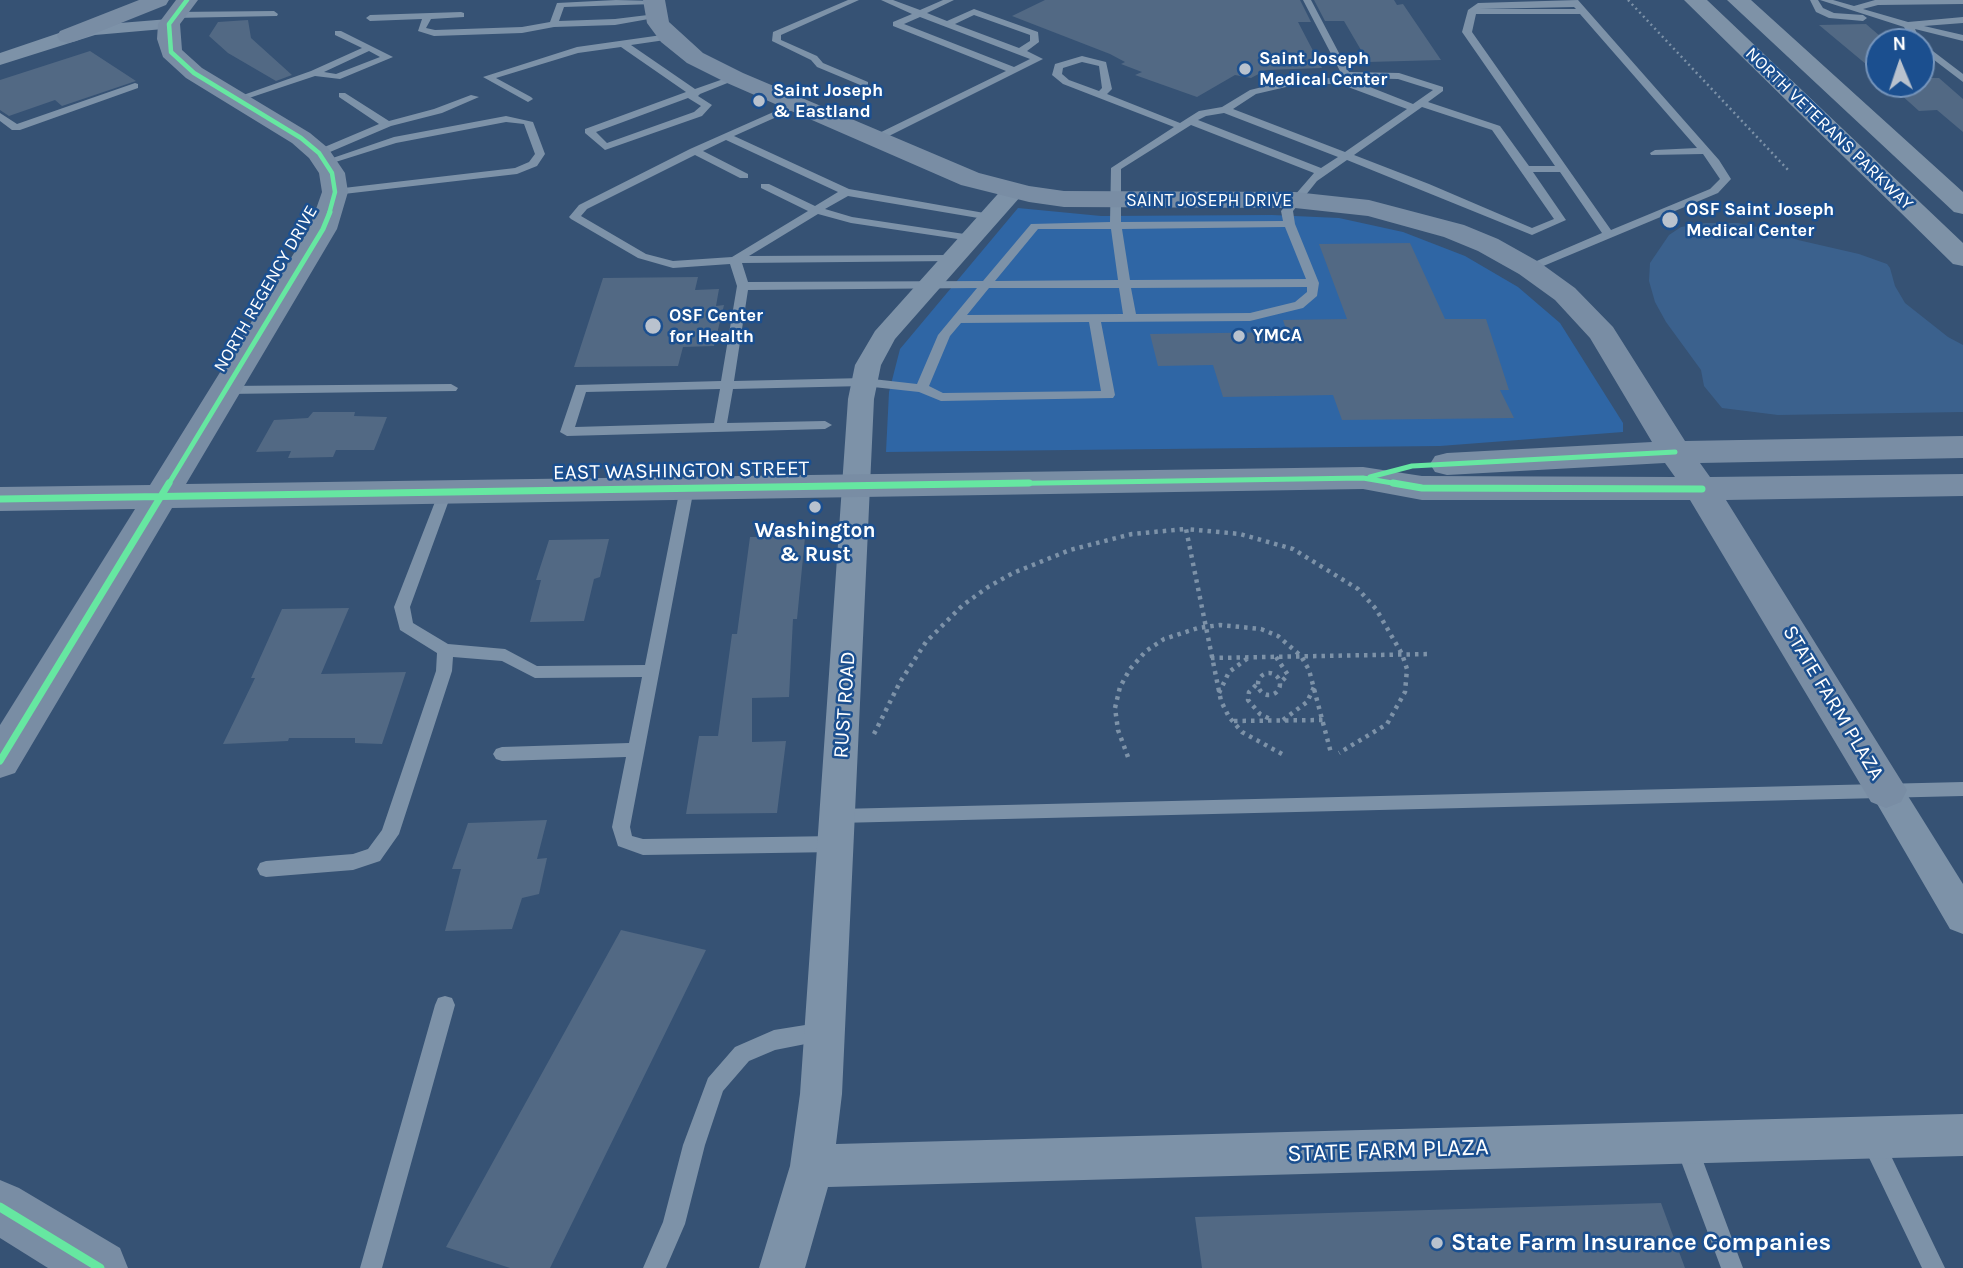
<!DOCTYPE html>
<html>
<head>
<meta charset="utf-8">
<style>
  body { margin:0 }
  #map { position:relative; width:1963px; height:1268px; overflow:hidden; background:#365274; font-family:Karla,sans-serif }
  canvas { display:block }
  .north { position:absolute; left:1865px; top:28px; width:70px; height:70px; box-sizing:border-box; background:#1b4f8f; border:2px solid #7695bc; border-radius:50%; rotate:358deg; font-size:19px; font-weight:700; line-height:28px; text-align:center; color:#fff }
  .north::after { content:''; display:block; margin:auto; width:24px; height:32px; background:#b9c2ce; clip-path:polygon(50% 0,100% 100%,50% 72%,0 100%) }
</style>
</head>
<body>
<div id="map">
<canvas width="1963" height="1268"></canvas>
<div class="north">N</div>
</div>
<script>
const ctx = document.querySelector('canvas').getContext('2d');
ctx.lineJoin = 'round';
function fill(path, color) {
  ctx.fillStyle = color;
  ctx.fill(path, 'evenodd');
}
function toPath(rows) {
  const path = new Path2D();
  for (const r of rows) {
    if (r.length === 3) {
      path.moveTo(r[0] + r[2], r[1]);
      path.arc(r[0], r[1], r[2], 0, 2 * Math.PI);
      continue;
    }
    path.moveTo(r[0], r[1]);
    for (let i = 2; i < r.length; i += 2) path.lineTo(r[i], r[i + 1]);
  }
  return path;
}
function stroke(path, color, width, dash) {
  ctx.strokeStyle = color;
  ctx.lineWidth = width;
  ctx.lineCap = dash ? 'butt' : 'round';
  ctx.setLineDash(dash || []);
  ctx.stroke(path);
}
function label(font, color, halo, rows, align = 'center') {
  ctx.font = font + ' Karla,sans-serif';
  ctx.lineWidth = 5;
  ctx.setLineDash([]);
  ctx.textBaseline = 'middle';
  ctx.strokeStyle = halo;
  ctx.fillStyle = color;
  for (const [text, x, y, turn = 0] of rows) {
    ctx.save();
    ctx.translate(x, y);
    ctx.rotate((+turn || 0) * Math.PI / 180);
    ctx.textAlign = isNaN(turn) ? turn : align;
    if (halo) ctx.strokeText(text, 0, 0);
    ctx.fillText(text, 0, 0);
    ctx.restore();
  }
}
fill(toPath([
  [1018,208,1101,216,1272,215,1339,218,1403,232,1465,256,1518,287,1560,323,1623,423,1623,432,1440,446,886,452,889,392,900,349]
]), '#2f66a5');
fill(toPath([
  [1705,223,1738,223,1757,227,1798,240,1859,254,1887,264,1890,268,1895,286,1905,303,1948,337,1963,345,1963,412,1778,415,1722,408,1704,386,1701,370,1666,322,1655,302,1649,281,1650,263,1669,235,1681,227]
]), '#3b618d');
fill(toPath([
  [1045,0,1300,0,1311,22,1298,22,1322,68,1266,70,1251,78,1235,75,1197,97,1135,75,1142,72,1121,64,1125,62,1110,54,1012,16],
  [1314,0,1394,0,1397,5,1403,4,1441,60,1368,62,1344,21,1325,21],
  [248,20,251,38,292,75,276,81,228,53,209,36,218,22],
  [1866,24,1887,42,1879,42,1879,75,1819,25],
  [90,51,136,81,62,106,55,100,9,116,0,110,0,80],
  [1921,70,1931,78,1939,78,1963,99,1963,132,1937,110,1919,111,1889,84,1921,84],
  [1410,243,1445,319,1486,319,1509,390,1500,390,1514,418,1342,420,1333,395,1223,397,1213,365,1158,366,1150,334,1287,332,1283,320,1347,319,1319,244],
  [698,277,695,290,719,289,716,306,724,305,714,346,683,347,678,366,574,367,603,278],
  [313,412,355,412,354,416,387,417,374,450,336,450,333,457,288,458,291,451,256,452,274,420,308,418],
  [750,537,805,537,797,619,793,619,789,697,752,698,752,742,786,741,777,813,686,814,699,736,718,736,732,634,737,634],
  [609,539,600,577,594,579,584,621,530,622,541,580,536,580,549,540],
  [349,608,321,674,406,672,382,744,355,743,355,738,289,738,288,741,223,744,255,678,251,678,282,609],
  [547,820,537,859,547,858,539,894,522,898,512,929,445,931,461,869,452,869,468,823],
  [621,930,706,950,550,1268,510,1268,446,1247],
  [1661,1203,1685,1268,1202,1268,1195,1217]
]), '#526984');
stroke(toPath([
  [1628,0,1790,172]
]), '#7d92a8', 2.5, [2, 3.5]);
stroke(toPath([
  [1276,657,1288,675,1281,682],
  [1211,658,1431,654],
  [1269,684,11],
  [1256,685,1249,692,1248,700,1260,714,1272,720],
  [1219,693,1229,672,1248,658],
  [1283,720,1307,702,1314,687],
  [1234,721,1323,720],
  [874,734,900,682,926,642,963,605,988,587,1013,573,1070,550,1132,534,1186,529],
  [1282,754,1242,732,1229,717,1221,701,1186,529,1240,534,1293,549,1358,589,1376,609,1402,654,1407,669,1405,692,1387,724,1339,753],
  [1128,757,1118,730,1115,708,1120,687,1130,669,1146,651,1164,639,1198,628,1220,625,1261,629,1278,636,1301,656,1309,670,1331,753]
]), '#7d92a8', 4.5, [3.5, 5]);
fill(toPath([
  [616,0,658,1,654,4,564,7,559,21,615,19,656,14,660,17,615,25,554,27,522,33,434,36,418,31,422,19,370,21,366,18,370,15,461,12,464,13,464,17,431,19,426,28,435,30,522,27,550,22,557,3,616,0],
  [848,0,859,0,781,35,781,40,817,56,823,63,868,82,868,86,865,87,817,67,811,60,772,41,773,32,848,0],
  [881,0,893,0,920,10,943,0,954,0,927,13,947,21,974,9,1038,32,1039,42,1027,51,1043,59,879,141,871,141,871,137,1006,71,893,26,893,22,912,14,881,0],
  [974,15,1030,35,1030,41,1019,48,955,24,974,15],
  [920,17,1030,59,1014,67,904,24,920,17],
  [1303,0,1311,0,1349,72,1399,73,1443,87,1443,91,1428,102,1500,126,1529,166,1555,166,1462,32,1468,10,1478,3,1578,0,1719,160,1731,179,1718,193,1529,272,1523,268,1525,266,1602,233,1560,172,1533,172,1566,220,1532,235,1347,160,1317,181,1293,211,1295,224,1319,283,1317,296,1303,308,1250,321,1101,322,1115,395,1113,398,941,401,919,392,864,386,733,389,727,423,825,421,832,425,825,429,567,436,560,432,576,385,721,381,737,286,730,264,673,268,638,258,571,219,569,217,579,205,690,149,796,102,799,103,799,107,734,136,849,189,990,214,996,217,990,220,848,196,825,209,852,217,971,235,977,238,971,241,851,223,818,214,749,256,953,255,959,258,953,261,742,263,748,282,983,281,1031,224,1110,222,1111,168,1174,127,1063,84,1052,75,1055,64,1082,56,1106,62,1112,89,1107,94,1180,123,1199,111,1222,107,1250,90,1299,78,1337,78,1340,71,1303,0],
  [1574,7,1576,9,1479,9,1480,9,1574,7],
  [1476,14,1580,14,1697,148,1655,150,1650,153,1651,155,1703,154,1720,179,1710,189,1611,230,1472,32,1476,14],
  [1082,62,1099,66,1102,88,1099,91,1069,80,1062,74,1063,68,1082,62],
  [1347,78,1398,79,1433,90,1413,104,1347,78],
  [1299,84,1340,84,1407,109,1345,152,1233,109,1256,94,1299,84],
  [1422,107,1492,130,1554,219,1532,228,1429,184,1354,155,1422,107],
  [1224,113,1338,157,1321,168,1198,120,1206,116,1224,113],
  [1191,125,1314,173,1281,211,1283,221,1121,222,1121,169,1191,125],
  [726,140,838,192,815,206,769,184,761,184,761,188,808,211,732,257,673,261,646,254,581,216,587,209,695,155,740,178,748,178,748,174,703,151,726,140],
  [1285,227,1306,279,1130,280,1122,229,1285,227],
  [1038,229,1111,229,1118,280,995,281,1038,229],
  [1307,287,1307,292,1295,302,1250,313,1136,314,1131,288,1307,287],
  [977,288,938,335,917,384,864,378,734,381,748,290,977,288],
  [989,288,1119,288,1123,314,967,315,989,288],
  [1089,322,1101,391,943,393,929,386,950,336,961,323,1089,322],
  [720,389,714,423,575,427,586,392,720,389],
  [1810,0,1818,0,1823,8,1834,13,1863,15,1867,18,1863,21,1829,18,1816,12,1810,0],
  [1820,0,1833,0,1854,6,1875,0,1963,0,1963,4,1878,5,1863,9,1908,22,1963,17,1963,23,1924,26,1963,35,1963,41,1915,29,1921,42,1963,74,1963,82,1921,50,1921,42,1912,42,1904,27,1820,0],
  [274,11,278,14,277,16,174,18,170,15,174,12,274,11],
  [335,31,341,31,393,57,340,79,315,76,240,101,232,99,311,71,362,48,335,35,335,31],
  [369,51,380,57,336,74,324,72,369,51],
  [669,34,672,35,672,39,631,45,695,89,732,76,740,78,700,94,698,96,712,105,702,116,605,150,585,133,585,129,686,92,621,47,578,53,496,78,531,97,533,99,528,102,483,77,577,47,669,34],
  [688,98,701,106,694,112,607,143,596,132,688,98],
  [135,83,138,84,138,88,20,130,12,130,0,121,0,113,17,124,135,83],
  [339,93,345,93,389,121,434,109,471,95,479,97,442,113,391,126,323,155,315,155,315,151,379,124,339,97,339,93],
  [506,116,533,122,545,154,537,166,517,174,335,195,330,192,335,189,515,168,529,162,535,154,524,124,506,122,396,143,326,165,321,162,394,137,506,116],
  [451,384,458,388,456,391,226,394,219,390,226,386,451,384],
  [687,483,694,488,630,827,632,836,643,839,836,836,842,839,845,844,842,849,836,852,643,855,618,846,612,827,626,757,502,761,496,759,493,754,496,749,502,747,629,743,642,677,535,678,502,661,453,657,452,671,399,834,380,861,353,870,266,877,260,875,257,869,260,863,266,861,353,854,368,849,382,830,436,671,437,653,400,630,394,607,440,489,445,487,452,492,410,607,413,623,448,644,505,649,537,666,645,665,680,488,687,483],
  [1963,782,1963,796,838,823,832,821,829,816,832,811,838,809,1963,782],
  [445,996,452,998,455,1005,382,1268,360,1268,435,1005,438,998,445,996],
  [824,1022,831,1025,834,1032,831,1039,775,1050,749,1061,723,1091,705,1145,685,1224,666,1268,643,1268,663,1222,683,1145,708,1078,735,1047,774,1030,824,1022],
  [1872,1130,1880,1133,1945,1268,1922,1268,1861,1141,1864,1133,1872,1130],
  [1686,1134,1694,1137,1743,1268,1721,1268,1675,1145,1678,1137,1686,1134]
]), '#7d92a8');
fill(toPath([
  [169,19,175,20,178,24,175,28,95,35,0,65,0,53,62,32,95,25,169,19],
  [1013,185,1021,186,1024,191,1021,196,895,339,881,365,874,399,842,1094,836,1144,1963,1114,1963,1156,828,1187,805,1268,759,1268,790,1166,800,1094,848,399,855,365,875,331,1005,186,1013,185],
  [1886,776,1898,780,1963,884,1963,934,1950,929,1869,790,1874,780,1886,776]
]), '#7d92a8');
fill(toPath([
  [139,0,169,0,166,5,76,41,68,43,60,41,57,36,60,31,139,0],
  [176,0,198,0,180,24,182,50,202,68,310,133,328,148,345,173,348,192,337,229,186,484,1363,467,1422,476,1675,477,1665,463,1447,475,1435,472,1430,464,1435,456,1447,453,1652,442,1590,338,1555,300,1519,274,1478,251,1444,237,1368,216,1295,208,1064,207,1029,202,961,185,727,83,687,63,661,42,647,23,643,0,665,0,669,22,703,53,743,73,979,173,1029,186,1064,191,1295,192,1369,200,1464,225,1498,239,1539,262,1575,288,1613,327,1685,441,1963,436,1963,458,1700,463,1710,477,1963,474,1963,496,1726,500,1907,790,1901,802,1886,808,1871,802,1690,500,1422,500,1363,489,172,508,15,773,0,778,0,725,135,509,0,511,0,487,150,485,309,229,322,192,319,173,309,158,292,143,186,78,163,57,157,39,158,24,176,0],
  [0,1180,19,1188,120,1248,128,1268,48,1268,0,1238,0,1180]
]), '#798da4');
fill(toPath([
  [1684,0,1707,0,1963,243,1963,266,1953,264,1684,0],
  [1727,0,1751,0,1963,192,1963,214,1954,212,1727,0]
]), '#7e92a7');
stroke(toPath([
  [187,0,169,24,171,52,194,73,301,138,319,153,332,173,335,192,329,214]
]), '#66e7a1', 4.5);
stroke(toPath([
  [1370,477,1412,466,1675,452],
  [168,485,323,229,330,212],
  [915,485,1363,478,1404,485]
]), '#66e7a1', 5);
stroke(toPath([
  [1393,483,1422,488,1702,489],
  [0,499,1029,483],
  [0,761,169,483]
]), '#66e7a1', 7);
stroke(toPath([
  [0,1207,100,1268]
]), '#66e7a1', 9);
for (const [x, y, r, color] of [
  [1245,69,7,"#b9c2ce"],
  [759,101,7,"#b9c2ce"],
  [1670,220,9,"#b9c2ce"],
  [653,326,9,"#b9c2ce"],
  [1239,336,7,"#b9c2ce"],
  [815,507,7,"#b9c2ce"],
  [1437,1243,7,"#b9c2ce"]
]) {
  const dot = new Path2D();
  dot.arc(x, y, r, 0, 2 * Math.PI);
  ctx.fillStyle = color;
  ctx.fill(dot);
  stroke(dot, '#1b4f8f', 2.5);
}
label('bold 18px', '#fff', '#1b4f8f', [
  ["Saint Joseph",1259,59],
  ["Medical Center",1259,80],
  ["Saint Joseph",773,91],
  ["& Eastland",773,112],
  ["OSF Saint Joseph",1686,210],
  ["Medical Center",1686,231],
  ["OSF Center",669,316],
  ["for Health",669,337],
  ["YMCA",1253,336]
], 'left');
label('18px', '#fff', '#1b4f8f', [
  ["NORTH VETERANS PARKWAY",1829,129,44],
  ["SAINT JOSEPH DRIVE",1209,201],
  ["NORTH REGENCY DRIVE",266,289,-60]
]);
label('21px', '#fff', '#1b4f8f', [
  ["EAST WASHINGTON STREET",681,471,-1],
  ["STATE FARM PLAZA",1833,703,59],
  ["RUST ROAD",845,705,-86]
]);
label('bold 21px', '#fff', '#1b4f8f', [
  ["Washington",815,531],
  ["& Rust",815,555]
]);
label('24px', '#fff', '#1b4f8f', [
  ["STATE FARM PLAZA",1388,1151,-2]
]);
label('bold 24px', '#fff', '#1b4f8f', [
  ["State Farm Insurance Companies",1451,1243]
], 'left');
</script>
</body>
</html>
